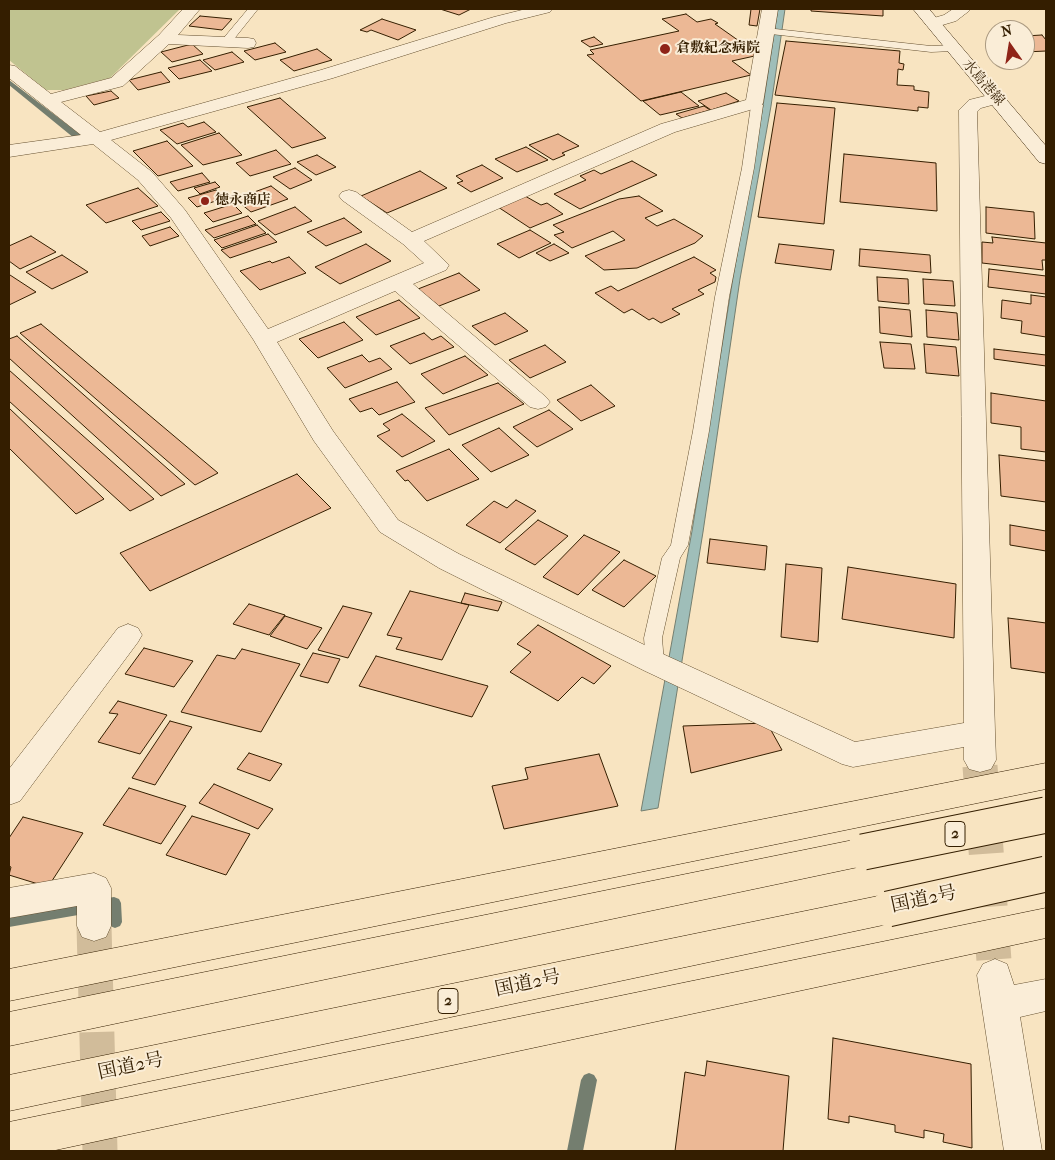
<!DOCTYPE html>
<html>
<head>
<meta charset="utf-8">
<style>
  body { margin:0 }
  #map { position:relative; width:1055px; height:1160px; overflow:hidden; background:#f8e4c1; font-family:"IM FELL French Canon",serif }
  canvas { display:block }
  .frame { position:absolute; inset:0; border:10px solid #341e00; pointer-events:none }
  .north { position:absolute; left:985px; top:20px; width:50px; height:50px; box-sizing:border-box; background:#faedd7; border:1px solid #ab9a81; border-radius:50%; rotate:347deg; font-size:14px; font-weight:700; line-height:20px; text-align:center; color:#341e00 }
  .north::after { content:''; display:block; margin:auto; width:18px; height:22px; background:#8f2418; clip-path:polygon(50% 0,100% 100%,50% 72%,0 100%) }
</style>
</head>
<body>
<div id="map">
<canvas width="1055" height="1160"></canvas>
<div class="frame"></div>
<div class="north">N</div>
</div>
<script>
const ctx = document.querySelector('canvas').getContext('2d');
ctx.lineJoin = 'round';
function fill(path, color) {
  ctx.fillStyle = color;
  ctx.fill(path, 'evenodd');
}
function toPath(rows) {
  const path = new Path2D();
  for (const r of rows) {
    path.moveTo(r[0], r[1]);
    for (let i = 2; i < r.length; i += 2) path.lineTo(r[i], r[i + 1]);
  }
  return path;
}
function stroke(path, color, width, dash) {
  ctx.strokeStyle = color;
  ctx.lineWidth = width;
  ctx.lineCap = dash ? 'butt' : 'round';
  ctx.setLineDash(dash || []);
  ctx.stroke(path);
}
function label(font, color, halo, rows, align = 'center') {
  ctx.font = font + ' "IM FELL French Canon","Noto Serif JP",serif';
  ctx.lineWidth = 4;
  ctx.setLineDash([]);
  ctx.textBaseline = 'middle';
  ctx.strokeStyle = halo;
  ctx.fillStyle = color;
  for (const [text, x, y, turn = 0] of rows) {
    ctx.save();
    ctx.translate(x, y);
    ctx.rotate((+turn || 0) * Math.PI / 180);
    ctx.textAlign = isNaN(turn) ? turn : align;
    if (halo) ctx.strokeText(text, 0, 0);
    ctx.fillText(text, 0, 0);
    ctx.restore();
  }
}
fill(toPath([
  [9,9,180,9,110,78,64,90,46,90,9,60]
]), '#c0c390');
const water = toPath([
  [778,9,785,9,771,106,740,279,703,532,658,808,641,811,692,531,733,278,763,106,778,9]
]);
fill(water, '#9fbeb9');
stroke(water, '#747e6f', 1);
fill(toPath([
  [9,80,80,134,80,138,74,138,9,85,9,80],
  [114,897,119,899,121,903,122,922,120,926,115,928,110,926,108,922,107,910,9,927,9,915,114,897],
  [589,1073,594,1075,597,1080,583,1151,567,1151,581,1080,584,1075,589,1073]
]), '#747e6f');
const building = toPath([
  [440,9,471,9,459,15,440,9],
  [751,9,760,9,757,26,749,25,751,9],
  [811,9,883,9,883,16,811,11,811,9],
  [686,14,697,22,711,19,718,23,715,24,759,55,732,61,751,75,641,101,587,55,594,54,590,50,679,31,662,19,686,14],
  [200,16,232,19,222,30,189,26,200,16],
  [382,19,416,30,398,40,371,30,367,32,360,30,382,19],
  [1042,35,1046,40,1046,51,1025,52,1025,36,1042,35],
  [594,37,603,44,590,47,581,41,594,37],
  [786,41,900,51,899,63,904,64,903,70,898,69,897,85,914,86,914,90,929,92,928,108,918,107,918,111,775,95,786,41],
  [275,43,286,52,255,60,244,51,275,43],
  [192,44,203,54,172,62,161,52,192,44],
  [317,49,332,60,294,71,280,60,317,49],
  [232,52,244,62,215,70,203,60,232,52],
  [200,60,212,71,179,79,168,68,200,60],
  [161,72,170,82,138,90,129,80,161,72],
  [111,91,119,98,94,105,86,96,111,91],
  [681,92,699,106,660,115,643,101,681,92],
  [726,93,739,101,711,110,698,101,726,93],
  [280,98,326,138,292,148,247,107,280,98],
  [777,103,835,108,824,224,758,217,777,103],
  [704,106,710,110,682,118,676,114,704,106],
  [204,122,216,132,177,144,160,130,183,123,188,127,204,122],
  [219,133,242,155,203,165,181,145,219,133],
  [558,134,579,146,562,153,565,155,553,160,529,145,558,134],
  [167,141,193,166,158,176,133,151,167,141],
  [526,147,548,160,517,172,495,159,526,147],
  [276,150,291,164,250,176,236,163,276,150],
  [844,154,936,163,937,211,840,202,844,154],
  [317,155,336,167,316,175,297,162,317,155],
  [632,161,657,175,580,209,554,194,586,180,580,176,594,170,601,174,632,161],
  [482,165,503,178,471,192,457,183,463,181,456,176,482,165],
  [295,168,312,180,290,189,273,177,295,168],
  [420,171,447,188,387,213,361,196,420,171],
  [202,173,210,182,178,191,170,182,202,173],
  [215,182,220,187,200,194,194,188,215,182],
  [271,186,288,199,251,212,235,199,271,186],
  [138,188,158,206,106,223,86,205,138,188],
  [216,190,225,198,197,207,188,198,216,190],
  [525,196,541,205,547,203,563,214,530,228,498,207,525,196],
  [639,196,663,211,645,218,657,226,674,219,703,236,695,243,637,268,604,270,585,256,625,240,613,231,572,248,554,235,564,232,553,225,619,199,639,196],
  [233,204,242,213,213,222,204,213,233,204],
  [295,207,312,221,275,235,258,221,295,207],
  [986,207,1034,212,1035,239,986,233,986,207],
  [161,212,170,221,141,230,132,221,161,212],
  [248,216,256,224,214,238,205,230,248,216],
  [344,218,362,232,326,246,307,232,344,218],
  [257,225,266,233,222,248,214,240,257,225],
  [170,227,179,236,150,246,142,236,170,227],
  [530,230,551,243,519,258,497,244,530,230],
  [268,234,277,242,230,258,221,250,268,234],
  [31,236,56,252,20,269,9,261,9,246,31,236],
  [992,237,1046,243,1046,260,1042,260,1043,270,982,263,982,242,993,243,992,237],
  [366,244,391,261,340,284,315,267,366,244],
  [554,244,569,253,550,261,536,253,554,244],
  [779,244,834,250,831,270,775,263,779,244],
  [860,249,930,255,931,273,859,266,860,249],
  [62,255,88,272,52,289,26,272,62,255],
  [289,257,306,273,260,290,240,271,270,261,272,263,289,257],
  [694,257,716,270,710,273,716,277,715,282,698,290,704,294,672,309,680,314,661,323,653,318,649,320,632,309,624,313,595,293,611,286,618,291,694,257],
  [989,269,1046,276,1046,294,988,287,989,269],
  [459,273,480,290,439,306,418,289,459,273],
  [9,275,10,275,36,292,9,305,9,275],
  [877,277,908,279,909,304,878,301,877,277],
  [923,279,953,281,955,306,924,304,923,279],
  [1031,295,1046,297,1046,337,1021,333,1022,321,1001,318,1002,300,1031,304,1031,295],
  [399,300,420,318,376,335,356,317,399,300],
  [879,307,910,310,912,337,880,333,879,307],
  [926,310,957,313,959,340,927,337,926,310],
  [505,313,528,331,495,345,472,326,505,313],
  [344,322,363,340,318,358,299,339,344,322],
  [41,324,218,473,195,485,20,333,41,324],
  [424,333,432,340,441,336,454,347,410,364,390,346,424,333],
  [17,336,185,484,161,496,9,358,9,339,17,336],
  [880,342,911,344,915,369,884,368,880,342],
  [924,344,956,347,959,376,926,373,924,344],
  [545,345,566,362,530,378,509,360,545,345],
  [994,349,1046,355,1046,366,994,359,994,349],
  [362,355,369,362,380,358,392,369,345,388,327,368,362,355],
  [465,356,488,375,443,394,421,374,465,356],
  [9,370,154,499,130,511,9,401,9,370],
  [397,382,415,402,379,415,372,408,360,412,349,399,397,382],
  [498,383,524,404,449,435,425,408,498,383],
  [591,385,615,406,581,421,557,400,591,385],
  [991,393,1046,401,1046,452,1021,449,1021,427,991,423,991,393],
  [9,408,104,499,76,514,9,448,9,408],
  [549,410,573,429,537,447,513,427,549,410],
  [402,414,435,441,402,457,377,436,390,430,383,424,402,414],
  [499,428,529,455,491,472,462,445,499,428],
  [449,449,479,479,427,501,408,480,405,481,396,471,449,449],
  [999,455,1046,461,1046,502,1001,496,999,455],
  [297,474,331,508,150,591,120,553,297,474],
  [516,500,536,511,500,543,466,525,494,501,507,508,516,500],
  [538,520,568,536,535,565,505,549,538,520],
  [1010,525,1046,531,1046,551,1010,545,1010,525],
  [584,535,620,552,578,595,543,577,584,535],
  [710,539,767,546,765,570,707,563,710,539],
  [624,560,656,576,624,607,592,590,624,560],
  [786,564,822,568,818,642,781,637,786,564],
  [848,567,956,584,954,638,842,619,848,567],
  [410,591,469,605,442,660,396,649,402,638,387,635,410,591],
  [465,593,502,602,498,611,461,603,465,593],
  [249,604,285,615,269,635,233,624,249,604],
  [343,606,372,613,348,658,318,650,343,606],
  [285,616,322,628,307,649,270,636,285,616],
  [1008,618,1046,623,1046,673,1011,668,1008,618],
  [538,625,611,666,594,684,582,677,558,701,510,672,531,652,517,644,538,625],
  [144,648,193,661,174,687,125,674,144,648],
  [242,649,300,664,261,732,181,712,217,655,235,659,242,649],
  [313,653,340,659,328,683,300,676,313,653],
  [376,656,488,686,472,717,359,686,376,656],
  [118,701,167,715,140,754,98,742,118,714,109,713,118,701],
  [170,721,192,727,155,785,132,778,170,721],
  [767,723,782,750,691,773,683,726,767,723],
  [249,753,282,764,270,781,237,769,249,753],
  [599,754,618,806,504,829,492,786,528,779,525,768,599,754],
  [214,784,273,809,258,829,199,803,214,784],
  [129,788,186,806,161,844,103,825,129,788],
  [192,816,250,834,226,875,166,855,192,816],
  [23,817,83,833,48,887,9,875,11,867,9,866,9,838,23,817],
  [833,1038,971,1064,972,1148,943,1142,944,1134,924,1130,924,1138,895,1132,895,1125,849,1116,849,1123,828,1119,833,1038],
  [707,1061,789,1076,783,1151,675,1151,685,1072,705,1076,707,1061]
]);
fill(building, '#ecb895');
stroke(building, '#341e00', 1);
stroke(toPath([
  [980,760,981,768]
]), '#d1bc9a', 28, [28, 14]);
stroke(toPath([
  [980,766,995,975],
  [94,926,100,1151]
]), '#d1bc9a', 35, [35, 18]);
const lane = toPath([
  [248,9,258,9,230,44,222,44,221,42,222,40,248,9],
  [766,28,931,46,953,45,958,48,953,51,931,52,762,33,761,31,762,29,766,28],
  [754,100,763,105,754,168,729,297,709,431,688,545,680,558,662,638,664,663,662,668,655,670,648,668,646,663,644,638,662,558,671,545,693,431,715,297,742,168,751,106,748,103,754,100]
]);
const street = toPath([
  [183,9,200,9,178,35,248,38,254,39,256,43,254,47,248,48,169,44,123,86,61,102,100,132,321,70,494,17,526,9,552,9,550,12,506,23,333,78,111,140,152,172,185,210,268,329,424,263,403,244,342,200,339,196,342,192,349,190,356,192,412,232,661,124,746,100,762,9,778,9,763,103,760,107,675,132,424,241,449,265,446,270,413,284,546,397,550,402,546,407,538,409,530,407,395,291,277,342,333,431,398,520,459,554,665,655,855,742,964,723,959,110,969,100,997,93,1003,94,1006,98,1003,102,981,108,977,112,995,732,996,760,991,769,980,772,969,769,964,760,964,747,853,767,842,764,645,671,439,568,380,532,314,441,253,339,171,218,138,180,93,144,9,157,9,145,81,135,9,78,9,65,15,66,51,94,111,78,159,35,183,9],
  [953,9,969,9,969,11,956,21,939,26,927,26,925,23,927,20,944,15,953,9],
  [128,624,138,628,142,635,138,642,20,801,9,805,9,769,118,628,128,624],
  [94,873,106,878,111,888,111,926,106,937,94,941,82,937,77,926,77,906,9,918,9,888,94,873],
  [995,959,1007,964,1014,985,1046,979,1046,1011,1020,1017,1042,1151,1004,1151,977,975,983,964,995,959]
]);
const secondary = toPath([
  [913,9,929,9,1046,146,1046,164,1039,162,913,9]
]);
const highway = toPath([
  [1046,763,1046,789,9,1001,9,969,1046,763],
  [863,838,875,842,879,852,875,862,863,866,9,1046,9,1012,863,838],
  [888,894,900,898,905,909,900,920,888,924,9,1111,9,1075,888,894],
  [1046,908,1046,938,51,1151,9,1151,9,1122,1046,908]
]);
stroke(lane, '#655030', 1);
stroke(street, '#655030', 1);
stroke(secondary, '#341e00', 1);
stroke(highway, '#341e00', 1);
fill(lane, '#faedd7');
fill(street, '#faedd7');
fill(secondary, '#faedd7');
fill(highway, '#f8e4c1');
const highwayBridge = toPath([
  [863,852,1046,815],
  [888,909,1046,874]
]);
stroke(highwayBridge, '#341e00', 37, []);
stroke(highwayBridge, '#f8e4c1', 35);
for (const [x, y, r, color] of [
  [665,49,6,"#8f2418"],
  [205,201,5,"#8f2418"]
]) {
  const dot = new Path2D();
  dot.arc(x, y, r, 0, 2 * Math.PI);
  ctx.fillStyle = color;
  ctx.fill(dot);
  stroke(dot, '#faedd7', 2);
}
label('bold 14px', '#341e00', '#faedd7', [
  ["倉敷紀念病院",676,49],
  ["徳永商店",215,201]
], 'left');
label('14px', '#341e00', '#faedd7', [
  ["水島港線",983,83,49]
]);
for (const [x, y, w] of [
  [955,834,20],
  [448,1001,20]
]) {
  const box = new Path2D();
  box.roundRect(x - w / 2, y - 12.5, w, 25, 4);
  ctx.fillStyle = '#faedd7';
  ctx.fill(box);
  stroke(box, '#341e00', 1);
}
label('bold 15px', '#341e00', null, [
  ["2",955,834],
  ["2",448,1001]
]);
label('19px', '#341e00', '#faedd7', [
  ["国道2号",924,900,-12],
  ["国道2号",528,984,-12],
  ["国道2号",131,1067,-12]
]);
</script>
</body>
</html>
